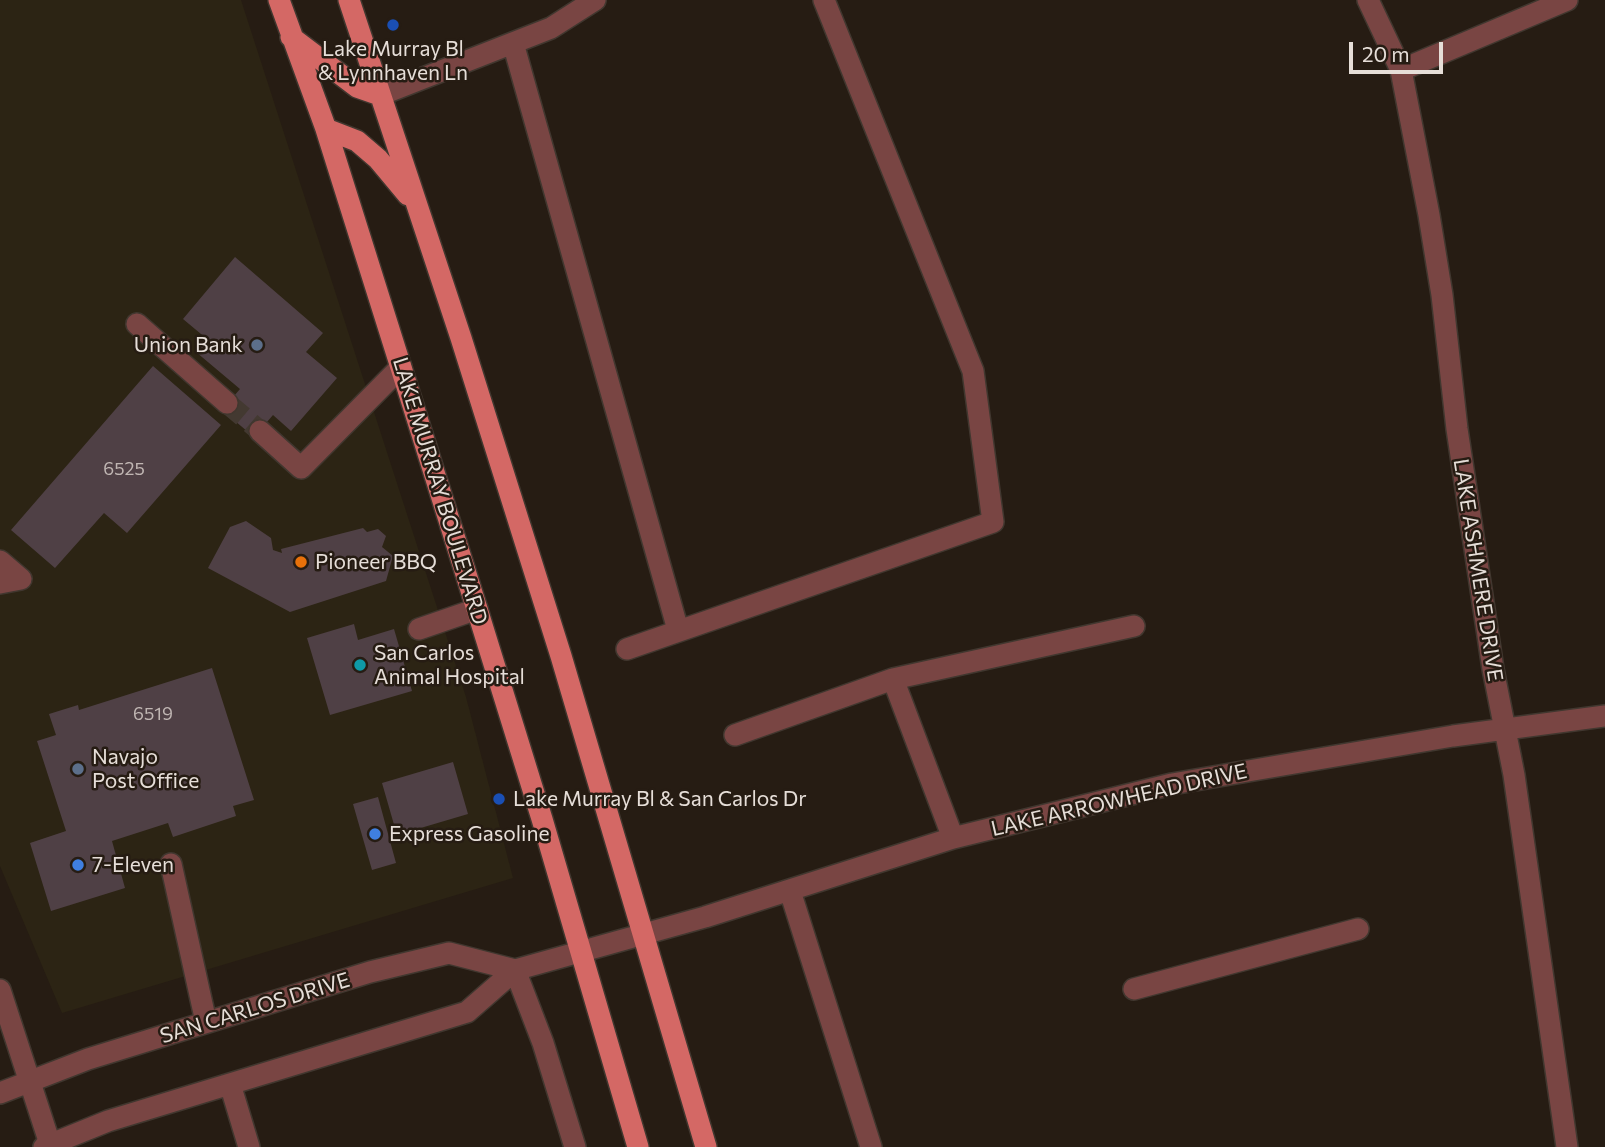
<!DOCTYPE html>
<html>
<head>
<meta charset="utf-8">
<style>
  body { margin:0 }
  #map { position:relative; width:1605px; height:1147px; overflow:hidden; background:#261c13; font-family:Commissioner,sans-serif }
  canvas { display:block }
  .scale { position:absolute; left:1349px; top:42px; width:94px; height:32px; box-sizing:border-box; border:4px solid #e6ded8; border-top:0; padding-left:9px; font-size:21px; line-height:24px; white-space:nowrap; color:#e6ded8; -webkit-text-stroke:5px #261c13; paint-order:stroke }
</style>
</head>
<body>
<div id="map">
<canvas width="1605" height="1147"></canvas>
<div class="scale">20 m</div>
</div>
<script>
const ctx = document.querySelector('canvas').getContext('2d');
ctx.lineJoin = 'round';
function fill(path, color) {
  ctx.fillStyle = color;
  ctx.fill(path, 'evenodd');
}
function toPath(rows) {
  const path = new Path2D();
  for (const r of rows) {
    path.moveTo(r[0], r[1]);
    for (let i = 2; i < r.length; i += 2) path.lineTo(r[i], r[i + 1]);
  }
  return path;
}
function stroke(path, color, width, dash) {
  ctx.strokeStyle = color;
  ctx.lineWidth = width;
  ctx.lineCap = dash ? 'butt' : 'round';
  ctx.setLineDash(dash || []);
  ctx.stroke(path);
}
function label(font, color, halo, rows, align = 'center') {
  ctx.font = font + ' Commissioner,sans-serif';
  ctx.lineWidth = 5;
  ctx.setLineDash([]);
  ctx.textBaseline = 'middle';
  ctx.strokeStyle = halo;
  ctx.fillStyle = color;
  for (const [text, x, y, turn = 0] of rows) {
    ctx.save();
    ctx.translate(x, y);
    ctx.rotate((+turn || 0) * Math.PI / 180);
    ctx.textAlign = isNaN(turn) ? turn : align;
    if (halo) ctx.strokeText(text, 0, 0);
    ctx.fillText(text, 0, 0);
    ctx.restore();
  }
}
fill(toPath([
  [0,0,241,0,466,697,513,878,62,1013,0,866]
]), '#2c2414');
fill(toPath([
  [235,257,323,333,306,352,337,378,291,431,273,415,254,437,222,410,240,389,196,352,207,339,183,319],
  [153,366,221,425,127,533,104,513,55,568,11,530],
  [246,521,271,538,273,550,282,553,281,549,363,528,367,532,378,529,386,536,382,547,393,556,386,581,290,612,208,568,230,527],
  [354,624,358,640,394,629,412,691,330,715,307,638],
  [212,668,254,800,233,806,236,816,173,837,168,823,112,841,125,888,51,911,30,843,66,831,37,741,56,735,49,714,78,705,79,710],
  [453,762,468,814,397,835,382,783],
  [378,797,396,863,372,870,353,804]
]), '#4f4045');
stroke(toPath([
  [227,403,260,431]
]), '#433931', 21, [21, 10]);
const minor = toPath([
  [1368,0,1401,70,1429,215,1442,295,1457,429,1493,669,1514,775,1567,1147],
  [513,43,678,630],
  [1401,70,1567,0],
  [380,95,551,28,595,0],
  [137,324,227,403],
  [260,431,301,468,401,367],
  [0,561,21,579,0,583],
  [419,629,477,609],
  [627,649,993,522,973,371,824,0],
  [893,679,1134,626],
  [735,735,893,679,953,838],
  [171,864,206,1022],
  [790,891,871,1147],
  [515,970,543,1043,575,1147],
  [1134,989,1358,929],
  [0,990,51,1147],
  [230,1084,249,1147],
  [0,1093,88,1059,370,972,449,953,515,970],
  [44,1147,108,1121,467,1012,515,970,705,917,953,838,1172,784,1453,736,1605,716]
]);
const major = toPath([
  [279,0,326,129,477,609,542,819,638,1147],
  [349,0,461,338,561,656,706,1147],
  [291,37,357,87,380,95],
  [326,129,357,141,378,159,408,195]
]);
stroke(minor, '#41372f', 24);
stroke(major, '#41372f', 24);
stroke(minor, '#794543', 21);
stroke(major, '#d46865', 21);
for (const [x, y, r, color] of [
  [393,25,7,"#1a4fb4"],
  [257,345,7,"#5c6f8a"],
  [301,562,7,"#e8710a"],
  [360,665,7,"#0f9aa8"],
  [78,769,7,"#5c6f8a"],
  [499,799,7,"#1a4fb4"],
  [375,834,7,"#3f7fe0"],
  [78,865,7,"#3f7fe0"]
]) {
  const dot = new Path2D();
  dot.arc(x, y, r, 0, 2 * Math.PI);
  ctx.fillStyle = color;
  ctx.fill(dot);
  stroke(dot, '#261c13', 2.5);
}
label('18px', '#c0b6b3', null, [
  ["6525",124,469],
  ["6519",153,714]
]);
label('21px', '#e6ded8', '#261c13', [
  ["Lake Murray Bl",393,49,"center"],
  ["& Lynnhaven Ln",393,73,"center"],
  ["Union Bank",243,345,"right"],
  ["Pioneer BBQ",315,562],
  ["San Carlos",374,653],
  ["Animal Hospital",374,677],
  ["Navajo",92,757],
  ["Post Office",92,781],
  ["Lake Murray Bl & San Carlos Dr",513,799],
  ["Express Gasoline",389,834],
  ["7-Eleven",92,865]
], 'left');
label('21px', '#e6ded8', '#261c13', [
  ["LAKE MURRAY BOULEVARD",440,491,73],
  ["LAKE ASHMERE DRIVE",1478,570,81],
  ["LAKE ARROWHEAD DRIVE",1119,800,-13],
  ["SAN CARLOS DRIVE",255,1008,-17]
]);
</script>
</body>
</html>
